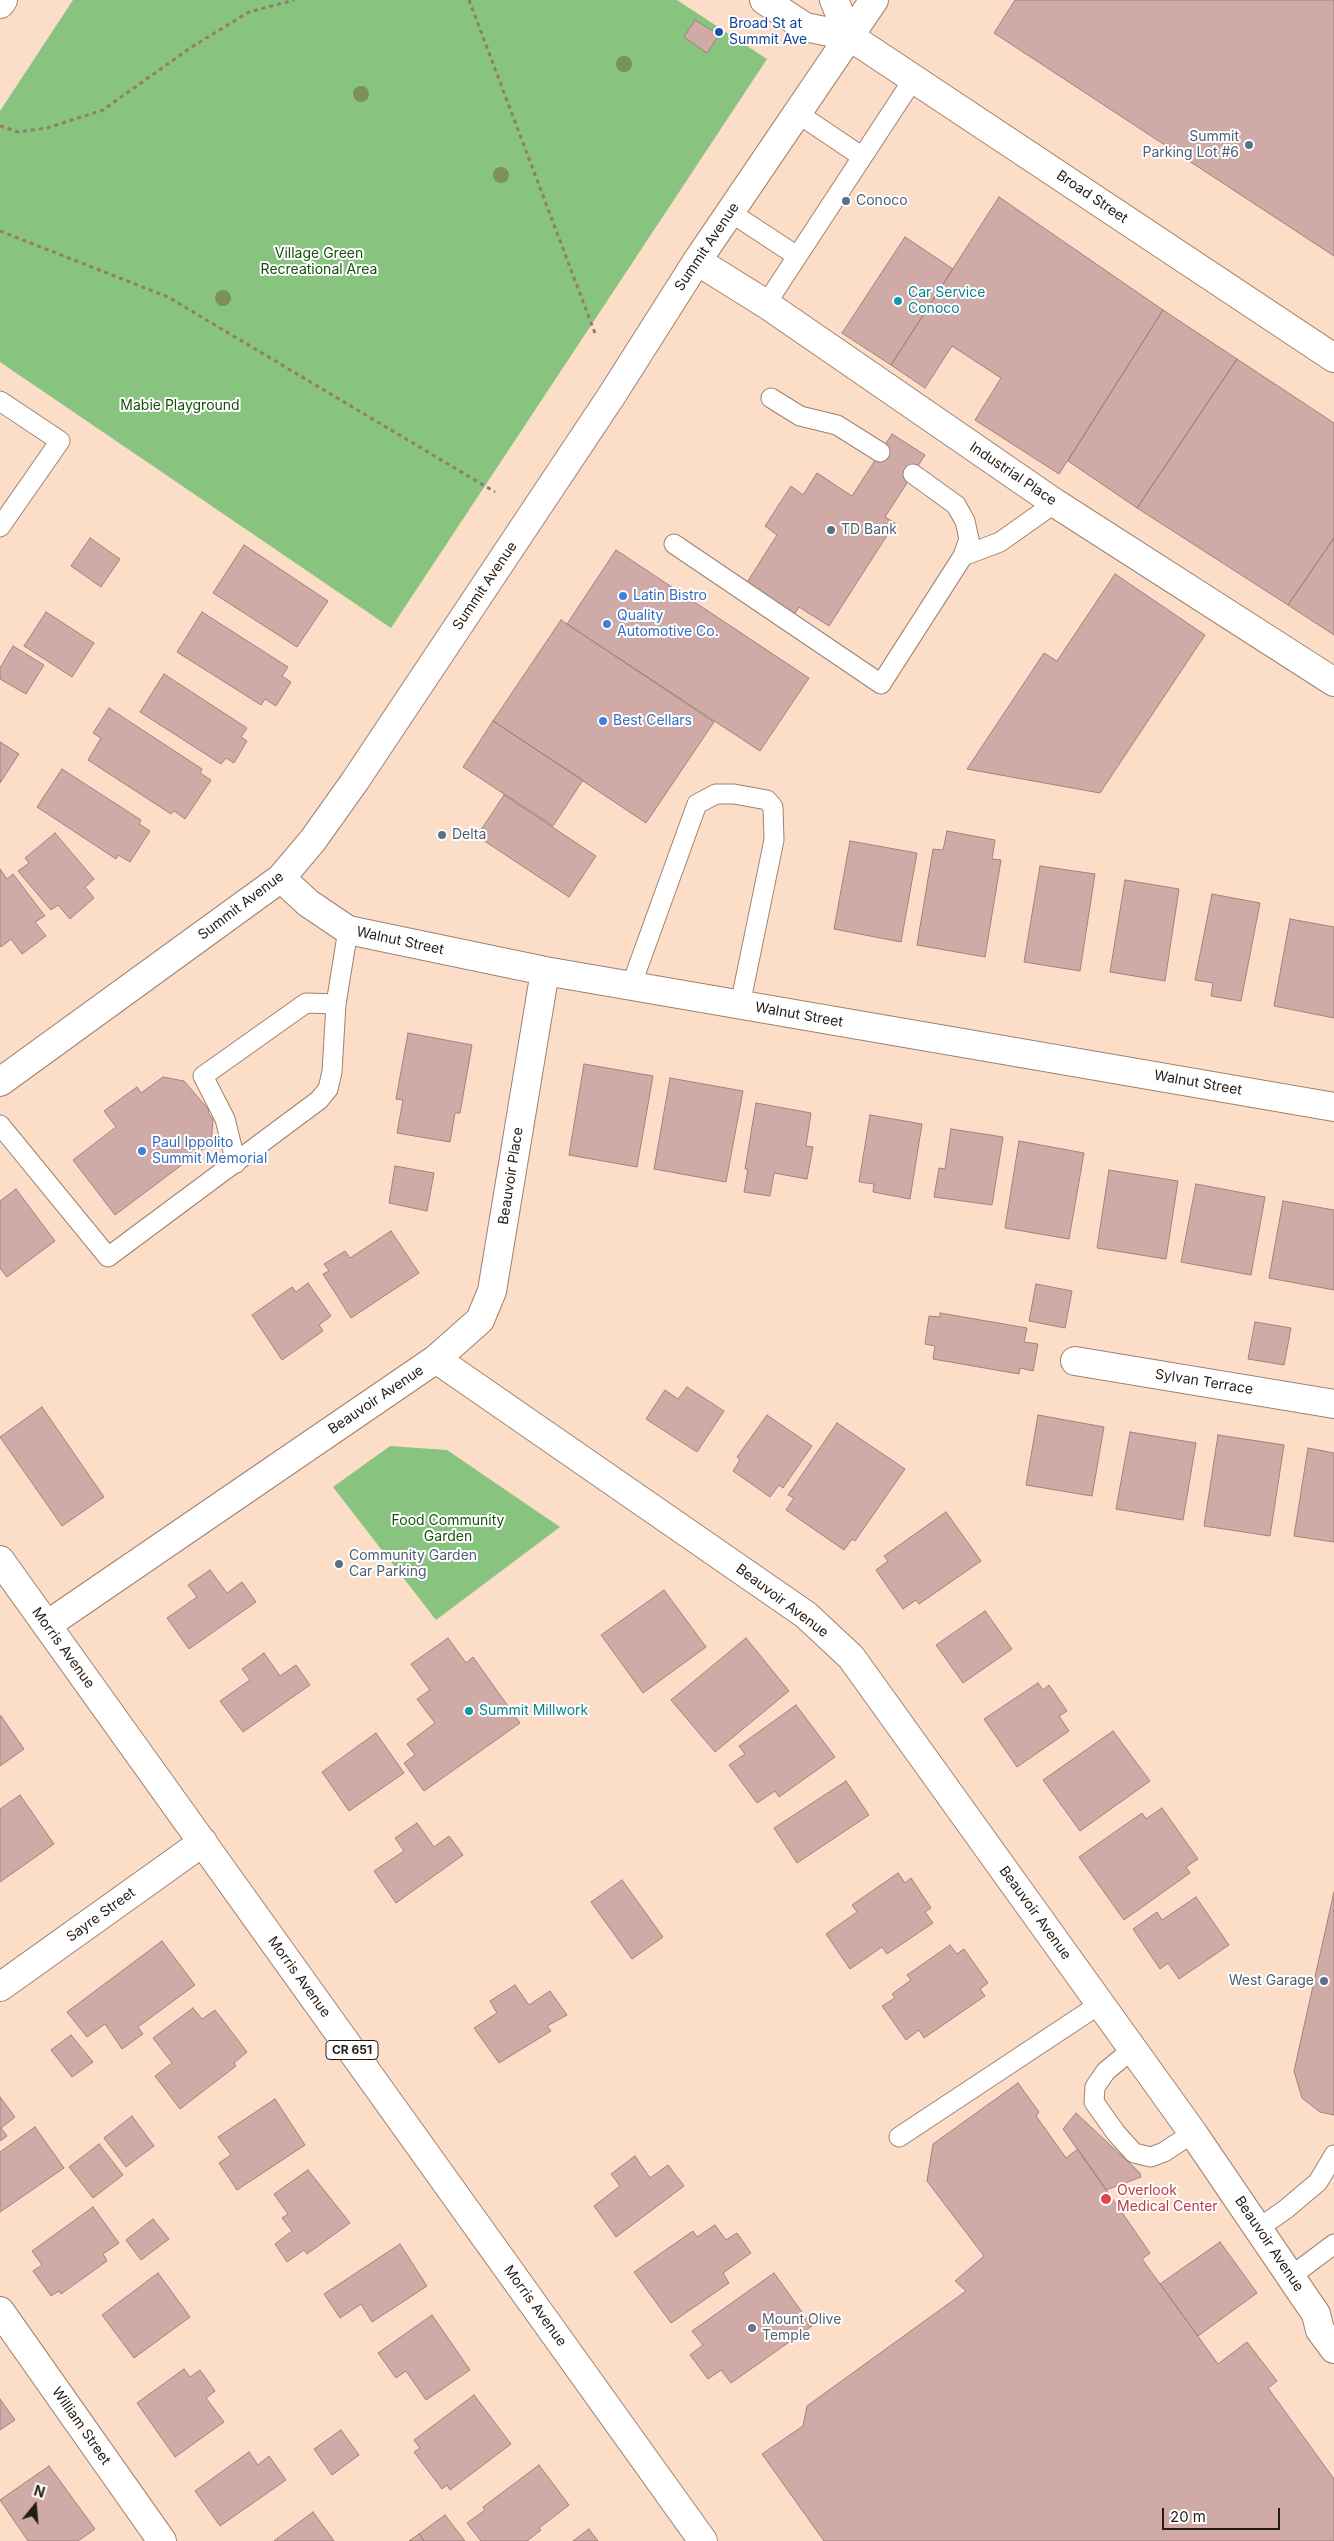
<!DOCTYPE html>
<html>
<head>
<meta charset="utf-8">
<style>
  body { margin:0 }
  #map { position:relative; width:1334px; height:2541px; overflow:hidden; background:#fcddc7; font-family:Inter,sans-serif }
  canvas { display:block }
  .north { position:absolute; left:10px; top:2481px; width:50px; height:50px; -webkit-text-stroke:4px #fff; paint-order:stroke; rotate:17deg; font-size:14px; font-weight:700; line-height:20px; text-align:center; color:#261b13 }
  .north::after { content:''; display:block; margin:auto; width:18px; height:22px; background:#261b13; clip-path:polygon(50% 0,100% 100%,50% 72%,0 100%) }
  .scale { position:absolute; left:1162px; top:2508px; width:118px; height:22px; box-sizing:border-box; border:2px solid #261b13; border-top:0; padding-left:6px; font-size:15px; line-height:18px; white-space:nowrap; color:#261b13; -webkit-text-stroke:4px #fff; paint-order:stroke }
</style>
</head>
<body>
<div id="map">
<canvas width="1334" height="2541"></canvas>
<div class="north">N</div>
<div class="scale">20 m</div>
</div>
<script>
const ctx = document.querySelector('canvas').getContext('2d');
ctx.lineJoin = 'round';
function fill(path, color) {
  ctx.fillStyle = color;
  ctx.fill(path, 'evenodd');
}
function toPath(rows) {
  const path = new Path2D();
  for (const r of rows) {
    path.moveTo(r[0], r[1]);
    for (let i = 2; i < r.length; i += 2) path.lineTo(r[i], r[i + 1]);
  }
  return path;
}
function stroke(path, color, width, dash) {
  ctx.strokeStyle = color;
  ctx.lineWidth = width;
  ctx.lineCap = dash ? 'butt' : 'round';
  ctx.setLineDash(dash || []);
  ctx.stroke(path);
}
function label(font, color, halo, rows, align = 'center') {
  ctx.font = font + ' Inter,sans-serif';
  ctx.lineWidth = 4;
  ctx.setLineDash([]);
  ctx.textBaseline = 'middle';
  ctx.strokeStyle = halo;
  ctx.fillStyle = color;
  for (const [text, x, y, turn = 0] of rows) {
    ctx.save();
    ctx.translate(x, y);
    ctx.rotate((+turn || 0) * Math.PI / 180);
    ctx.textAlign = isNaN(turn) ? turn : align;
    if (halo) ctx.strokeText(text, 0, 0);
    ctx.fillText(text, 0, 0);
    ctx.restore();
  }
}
fill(toPath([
  [73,0,677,0,767,59,391,628,0,362,0,111],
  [390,1446,447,1450,560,1527,436,1620,333,1487]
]), '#89c380');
const building = toPath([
  [1015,0,1334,0,1334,256,994,33,1015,0],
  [695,20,719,35,707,53,684,37,695,20],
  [999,197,1163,310,1059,474,975,420,1001,378,952,346,925,388,891,365,999,197],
  [905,237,953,269,891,365,842,333,905,237],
  [1163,310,1237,359,1137,508,1068,461,1163,310],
  [1237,359,1334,423,1334,538,1288,605,1137,508,1237,359],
  [892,434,925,455,885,517,895,523,829,626,799,607,794,615,746,584,777,535,765,526,791,486,803,495,817,473,852,496,892,434],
  [90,538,120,559,101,587,71,566,90,538],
  [1334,538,1334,635,1288,605,1334,538],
  [244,545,328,601,297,647,213,593,244,545],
  [616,550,809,678,760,751,567,624,616,550],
  [1115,574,1205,635,1100,793,967,769,1044,653,1057,661,1115,574],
  [46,612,94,643,72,677,24,646,46,612],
  [202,612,288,667,282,676,291,682,276,706,265,699,261,705,177,652,202,612],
  [561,620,714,722,646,823,493,721,561,620],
  [13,646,44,665,26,694,0,679,0,668,13,646],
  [164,674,247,728,241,737,247,741,234,763,226,758,221,764,140,712,164,674],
  [109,708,202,769,200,773,211,780,185,819,174,811,171,814,88,760,101,738,93,733,109,708],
  [493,721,583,780,553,826,463,767,493,721],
  [0,742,19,754,0,783,0,742],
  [62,769,141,820,139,824,150,831,130,862,118,855,116,859,37,807,62,769],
  [504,795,596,856,569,897,477,836,504,795],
  [947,831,995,840,992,859,1001,860,985,957,917,945,933,849,943,850,947,831],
  [55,833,94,879,85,887,94,898,70,919,58,905,51,910,18,871,29,863,25,858,55,833],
  [850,841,917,853,901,942,834,929,850,841],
  [1040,866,1095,874,1080,971,1024,962,1040,866],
  [0,869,7,879,13,874,45,916,35,922,46,936,22,954,11,939,1,947,0,945,0,869],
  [1125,880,1179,889,1165,981,1110,972,1125,880],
  [1212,894,1260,903,1241,1001,1211,996,1213,983,1195,980,1212,894],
  [1290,919,1334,927,1334,1018,1274,1006,1290,919],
  [408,1033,472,1045,460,1113,455,1113,450,1142,397,1133,403,1100,396,1099,408,1033],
  [584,1064,653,1076,637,1167,569,1155,584,1064],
  [163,1077,184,1081,209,1110,208,1113,213,1120,211,1143,115,1215,73,1160,116,1127,104,1111,137,1087,141,1093,163,1077],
  [670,1078,743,1091,726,1182,654,1169,670,1078],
  [756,1103,811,1113,806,1146,813,1147,807,1179,774,1173,770,1196,744,1192,748,1169,745,1169,756,1103],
  [870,1115,922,1124,910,1199,873,1192,874,1184,859,1182,870,1115],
  [951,1129,1003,1137,992,1205,934,1197,939,1168,945,1169,951,1129],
  [1019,1141,1084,1153,1069,1239,1005,1228,1019,1141],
  [395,1166,434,1173,427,1211,389,1203,395,1166],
  [1109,1170,1178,1181,1166,1259,1097,1248,1109,1170],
  [1196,1184,1265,1197,1251,1275,1181,1262,1196,1184],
  [16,1189,55,1241,7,1277,0,1268,0,1201,16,1189],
  [1283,1201,1334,1210,1334,1290,1269,1278,1283,1201],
  [391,1231,419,1273,351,1318,323,1274,329,1271,324,1264,345,1251,350,1258,391,1231],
  [308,1283,331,1316,319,1325,323,1331,282,1360,252,1315,292,1287,296,1292,308,1283],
  [1036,1284,1072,1291,1065,1328,1029,1321,1036,1284],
  [940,1313,1027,1328,1024,1342,1038,1344,1033,1371,1020,1368,1019,1374,933,1359,935,1346,925,1344,929,1316,940,1317,940,1313],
  [1255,1322,1291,1328,1284,1365,1248,1359,1255,1322],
  [687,1387,724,1411,697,1452,646,1419,665,1390,678,1399,687,1387],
  [42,1407,104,1497,62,1526,0,1437,42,1407],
  [767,1415,812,1446,783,1488,779,1485,770,1497,733,1471,740,1460,737,1457,767,1415],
  [1038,1415,1104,1427,1092,1496,1026,1485,1038,1415],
  [837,1423,905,1469,855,1541,852,1539,844,1550,786,1510,794,1498,788,1495,837,1423],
  [1130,1432,1196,1443,1183,1520,1116,1509,1130,1432],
  [1218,1435,1284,1445,1270,1536,1204,1526,1218,1435],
  [1308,1448,1334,1453,1334,1542,1294,1536,1308,1448],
  [946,1512,981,1561,919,1604,916,1600,903,1609,876,1570,888,1561,884,1556,946,1512],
  [210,1570,227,1593,242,1582,256,1602,189,1649,167,1618,197,1597,188,1585,210,1570],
  [664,1590,706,1647,643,1693,601,1635,664,1590],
  [985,1611,1012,1649,963,1683,936,1645,985,1611],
  [448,1638,466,1663,473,1657,520,1723,424,1791,404,1763,415,1755,407,1744,435,1723,417,1699,430,1690,411,1664,448,1638],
  [746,1638,789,1691,715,1752,671,1700,746,1638],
  [264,1653,280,1676,296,1665,310,1685,243,1732,220,1701,250,1680,242,1669,264,1653],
  [1038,1683,1043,1690,1049,1685,1067,1711,1059,1716,1069,1731,1017,1767,984,1719,1038,1683],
  [796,1705,835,1757,779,1797,775,1791,757,1803,729,1765,745,1754,739,1746,796,1705],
  [1,1716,24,1749,0,1766,0,1717,1,1716],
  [1113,1731,1150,1781,1080,1831,1043,1780,1113,1731],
  [376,1733,404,1773,349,1811,322,1772,376,1733],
  [846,1781,869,1815,797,1863,774,1828,846,1781],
  [20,1795,54,1844,0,1882,0,1809,20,1795],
  [1162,1808,1198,1859,1186,1867,1190,1873,1124,1920,1079,1857,1142,1813,1146,1819,1162,1808],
  [417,1823,434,1847,449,1836,463,1855,396,1903,374,1871,404,1851,395,1838,417,1823],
  [898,1873,905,1883,911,1878,931,1908,925,1912,933,1923,887,1954,882,1947,850,1969,826,1934,857,1912,852,1905,898,1873],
  [622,1880,663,1937,632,1959,591,1902,622,1880],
  [1334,1892,1334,2115,1320,2112,1302,2098,1294,2071,1334,1892],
  [1196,1897,1229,1945,1179,1979,1168,1963,1160,1969,1133,1929,1157,1912,1162,1920,1196,1897],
  [162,1941,195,1985,138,2027,143,2034,122,2049,105,2024,87,2037,67,2012,162,1941],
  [950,1945,957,1954,964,1949,988,1983,980,1989,985,1996,924,2038,919,2030,906,2040,882,2006,895,1998,892,1994,911,1980,907,1975,950,1945],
  [515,1985,529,2005,550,1991,567,2015,547,2026,551,2031,499,2063,474,2028,497,2013,490,2001,515,1985],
  [193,2008,202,2019,215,2010,247,2052,234,2063,236,2066,180,2109,155,2076,172,2063,153,2038,193,2008],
  [71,2035,93,2062,72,2077,51,2050,71,2035],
  [1018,2083,1039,2112,1036,2116,1066,2158,1078,2149,1150,2253,1142,2259,1218,2364,1247,2342,1277,2381,1268,2388,1334,2479,1334,2541,824,2541,762,2454,803,2426,807,2406,966,2291,955,2281,984,2256,927,2181,933,2144,1018,2083],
  [0,2097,15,2117,1,2128,7,2136,0,2141,0,2097],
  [275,2099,305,2145,237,2190,219,2163,231,2155,218,2137,275,2099],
  [1076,2113,1140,2173,1141,2177,1106,2190,1063,2129,1076,2113],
  [132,2116,154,2146,126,2167,104,2138,132,2116],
  [35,2127,64,2168,0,2212,0,2152,35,2127],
  [99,2144,123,2175,93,2198,69,2167,99,2144],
  [635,2156,650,2178,668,2165,684,2186,616,2237,594,2206,620,2186,611,2174,635,2156],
  [308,2170,350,2223,307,2254,304,2250,287,2262,275,2244,292,2231,282,2218,288,2214,274,2194,308,2170],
  [93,2207,119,2243,103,2254,107,2261,61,2294,59,2291,51,2296,33,2271,42,2265,32,2251,93,2207],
  [153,2219,169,2239,141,2260,126,2240,153,2219],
  [715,2225,726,2240,737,2233,751,2253,723,2273,729,2283,671,2323,634,2272,693,2231,697,2237,715,2225],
  [1220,2242,1257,2293,1198,2336,1160,2284,1220,2242],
  [400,2244,427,2286,372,2322,361,2304,340,2318,324,2294,400,2244],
  [158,2273,190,2317,134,2358,102,2315,158,2273],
  [774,2273,812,2326,731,2383,721,2370,708,2379,690,2355,703,2345,692,2331,774,2273],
  [432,2315,470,2370,426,2400,406,2371,396,2378,378,2353,432,2315],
  [184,2369,190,2377,200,2370,215,2391,206,2398,224,2422,175,2457,137,2403,184,2369],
  [474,2395,511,2444,450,2490,447,2485,442,2489,414,2452,420,2448,414,2440,474,2395],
  [0,2399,15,2420,0,2430,0,2399],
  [341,2430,359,2455,332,2475,314,2449,341,2430],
  [249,2452,258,2465,269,2456,286,2480,220,2526,195,2491,249,2452],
  [539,2465,569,2505,539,2528,541,2530,527,2541,481,2541,467,2523,485,2510,483,2507,539,2465],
  [49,2466,95,2529,78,2541,28,2541,0,2500,49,2466],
  [313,2512,334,2541,274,2541,313,2512],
  [445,2515,465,2541,424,2541,419,2534,445,2515],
  [589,2529,598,2541,573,2541,589,2529],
  [419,2534,424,2541,409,2541,419,2534]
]);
fill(building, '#d0aaa6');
stroke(building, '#a5807d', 1);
const service = toPath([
  [797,113,861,156],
  [730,212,797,256],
  [766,304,914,78],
  [771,398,800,416,837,425,880,452],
  [0,401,60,441,0,527],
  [674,544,881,684,963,556,969,539,965,521,956,505,913,474],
  [963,556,1000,542,1055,503],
  [631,986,697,804,716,794,734,794,767,800,773,807,774,840,740,1005],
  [0,1125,108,1257,319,1100,328,1089,332,1072,336,1004,348,930],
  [236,1163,225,1119,203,1076,306,1003,336,1004],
  [1133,2049,1106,2071,1095,2087,1094,2102,1116,2133,1134,2153,1151,2157,1164,2152,1193,2133],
  [899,2137,1100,2004],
  [1259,2228,1286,2209,1318,2182,1334,2155],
  [1290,2277,1334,2244]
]);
const minor = toPath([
  [0,4,3,0],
  [697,261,766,304,1055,503,1334,682],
  [281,878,308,903,348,930,545,971,1334,1107],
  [436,1359,806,1615,851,1657,1193,2133,1316,2314,1320,2330,1334,2349],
  [1075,1361,1334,1404],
  [47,1625,436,1359,480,1320,492,1291,545,971],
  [0,1987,203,1842],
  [0,2311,162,2541]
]);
const tertiary = toPath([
  [0,1082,281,878,313,840,355,781,612,395,697,261,874,0]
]);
const secondary = toPath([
  [764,0,805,27,849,36,1334,358],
  [834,0,849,36]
]);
const primary = toPath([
  [0,1560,703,2541]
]);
stroke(service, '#9e826e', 21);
stroke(minor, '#9e826e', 30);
stroke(tertiary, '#9e826e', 30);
stroke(secondary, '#9e826e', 30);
stroke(primary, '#9e826e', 30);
stroke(toPath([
  [469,0,596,336],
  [0,126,18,132,47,128,103,110,190,48,249,12,294,0],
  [0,231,168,297,495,492]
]), '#917c6d', 3, [4, 4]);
stroke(service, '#fff', 19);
stroke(minor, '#fff', 28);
stroke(tertiary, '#fff', 28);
stroke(secondary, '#fff', 28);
stroke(primary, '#fff', 28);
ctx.fillStyle = '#7c905e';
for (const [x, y] of [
  [624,64],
  [361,94],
  [501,175],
  [223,298]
]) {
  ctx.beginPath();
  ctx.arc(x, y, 8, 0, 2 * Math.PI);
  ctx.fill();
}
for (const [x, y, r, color] of [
  [719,32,5,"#1a4fb4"],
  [1249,145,5,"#5c6f8a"],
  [846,201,5,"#5c6f8a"],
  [898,301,5,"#0f9aa8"],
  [831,530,5,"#5c6f8a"],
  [623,596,5,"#3f7fe0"],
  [607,624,5,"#3f7fe0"],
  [603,721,5,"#3f7fe0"],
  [442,835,5,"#5c6f8a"],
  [142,1151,5,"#3f7fe0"],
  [339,1564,5,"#5c6f8a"],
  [469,1711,5,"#0f9aa8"],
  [1324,1981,5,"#5c6f8a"],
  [1106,2199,6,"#e0444e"],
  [752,2328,5,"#6b7280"]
]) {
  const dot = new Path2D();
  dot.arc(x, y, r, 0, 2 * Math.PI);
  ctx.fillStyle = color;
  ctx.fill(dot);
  stroke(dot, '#fff', 2);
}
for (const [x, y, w] of [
  [352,2050,52]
]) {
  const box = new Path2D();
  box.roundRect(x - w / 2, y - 9.5, w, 19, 4);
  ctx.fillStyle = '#fff';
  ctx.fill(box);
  stroke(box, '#261b13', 1);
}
label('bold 12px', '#261b13', null, [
  ["CR 651",352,2050]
]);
label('14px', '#164399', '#fff', [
  ["Broad St at",729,24],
  ["Summit Ave",729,40]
], 'left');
label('14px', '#4e5e75', '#fff', [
  ["Summit",1239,137,"right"],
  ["Parking Lot #6",1239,153,"right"],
  ["Conoco",856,201],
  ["TD Bank",841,530],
  ["Delta",452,835],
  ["Community Garden",349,1556],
  ["Car Parking",349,1572],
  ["West Garage",1314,1981,"right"]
], 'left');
label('14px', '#261b13', '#fff', [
  ["Broad Street",1092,197,34],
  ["Summit Avenue",707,247,-56],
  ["Industrial Place",1013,474,34],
  ["Summit Avenue",485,586,-56],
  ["Summit Avenue",241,906,-37],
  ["Walnut Street",400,941,12],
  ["Walnut Street",799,1015,10],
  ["Walnut Street",1198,1083,10],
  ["Beauvoir Place",511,1176,-81],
  ["Sylvan Terrace",1204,1382,9],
  ["Beauvoir Avenue",376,1400,-34],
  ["Beauvoir Avenue",782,1601,37],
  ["Morris Avenue",63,1648,54],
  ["Beauvoir Avenue",1035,1913,54],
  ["Sayre Street",101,1915,-36],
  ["Morris Avenue",299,1977,54],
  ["Beauvoir Avenue",1269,2244,56],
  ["Morris Avenue",535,2306,54],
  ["William Street",81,2426,55]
]);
label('14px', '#145109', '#fff', [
  ["Village Green",319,254],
  ["Recreational Area",319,270],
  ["Mabie Playground",180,406],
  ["Food Community",448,1521],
  ["Garden",448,1537]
]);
label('14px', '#0d838f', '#fff', [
  ["Car Service",908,293],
  ["Conoco",908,309],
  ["Summit Millwork",479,1711]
], 'left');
label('14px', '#366cbe', '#fff', [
  ["Latin Bistro",633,596],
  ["Quality",617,616],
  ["Automotive Co.",617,632],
  ["Best Cellars",613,721],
  ["Paul Ippolito",152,1143],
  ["Summit Memorial",152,1159]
], 'left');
label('14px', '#be3a42', '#fff', [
  ["Overlook",1117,2191],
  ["Medical Center",1117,2207]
], 'left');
label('14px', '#5b616d', '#fff', [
  ["Mount Olive",762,2320],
  ["Temple",762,2336]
], 'left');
</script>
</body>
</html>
